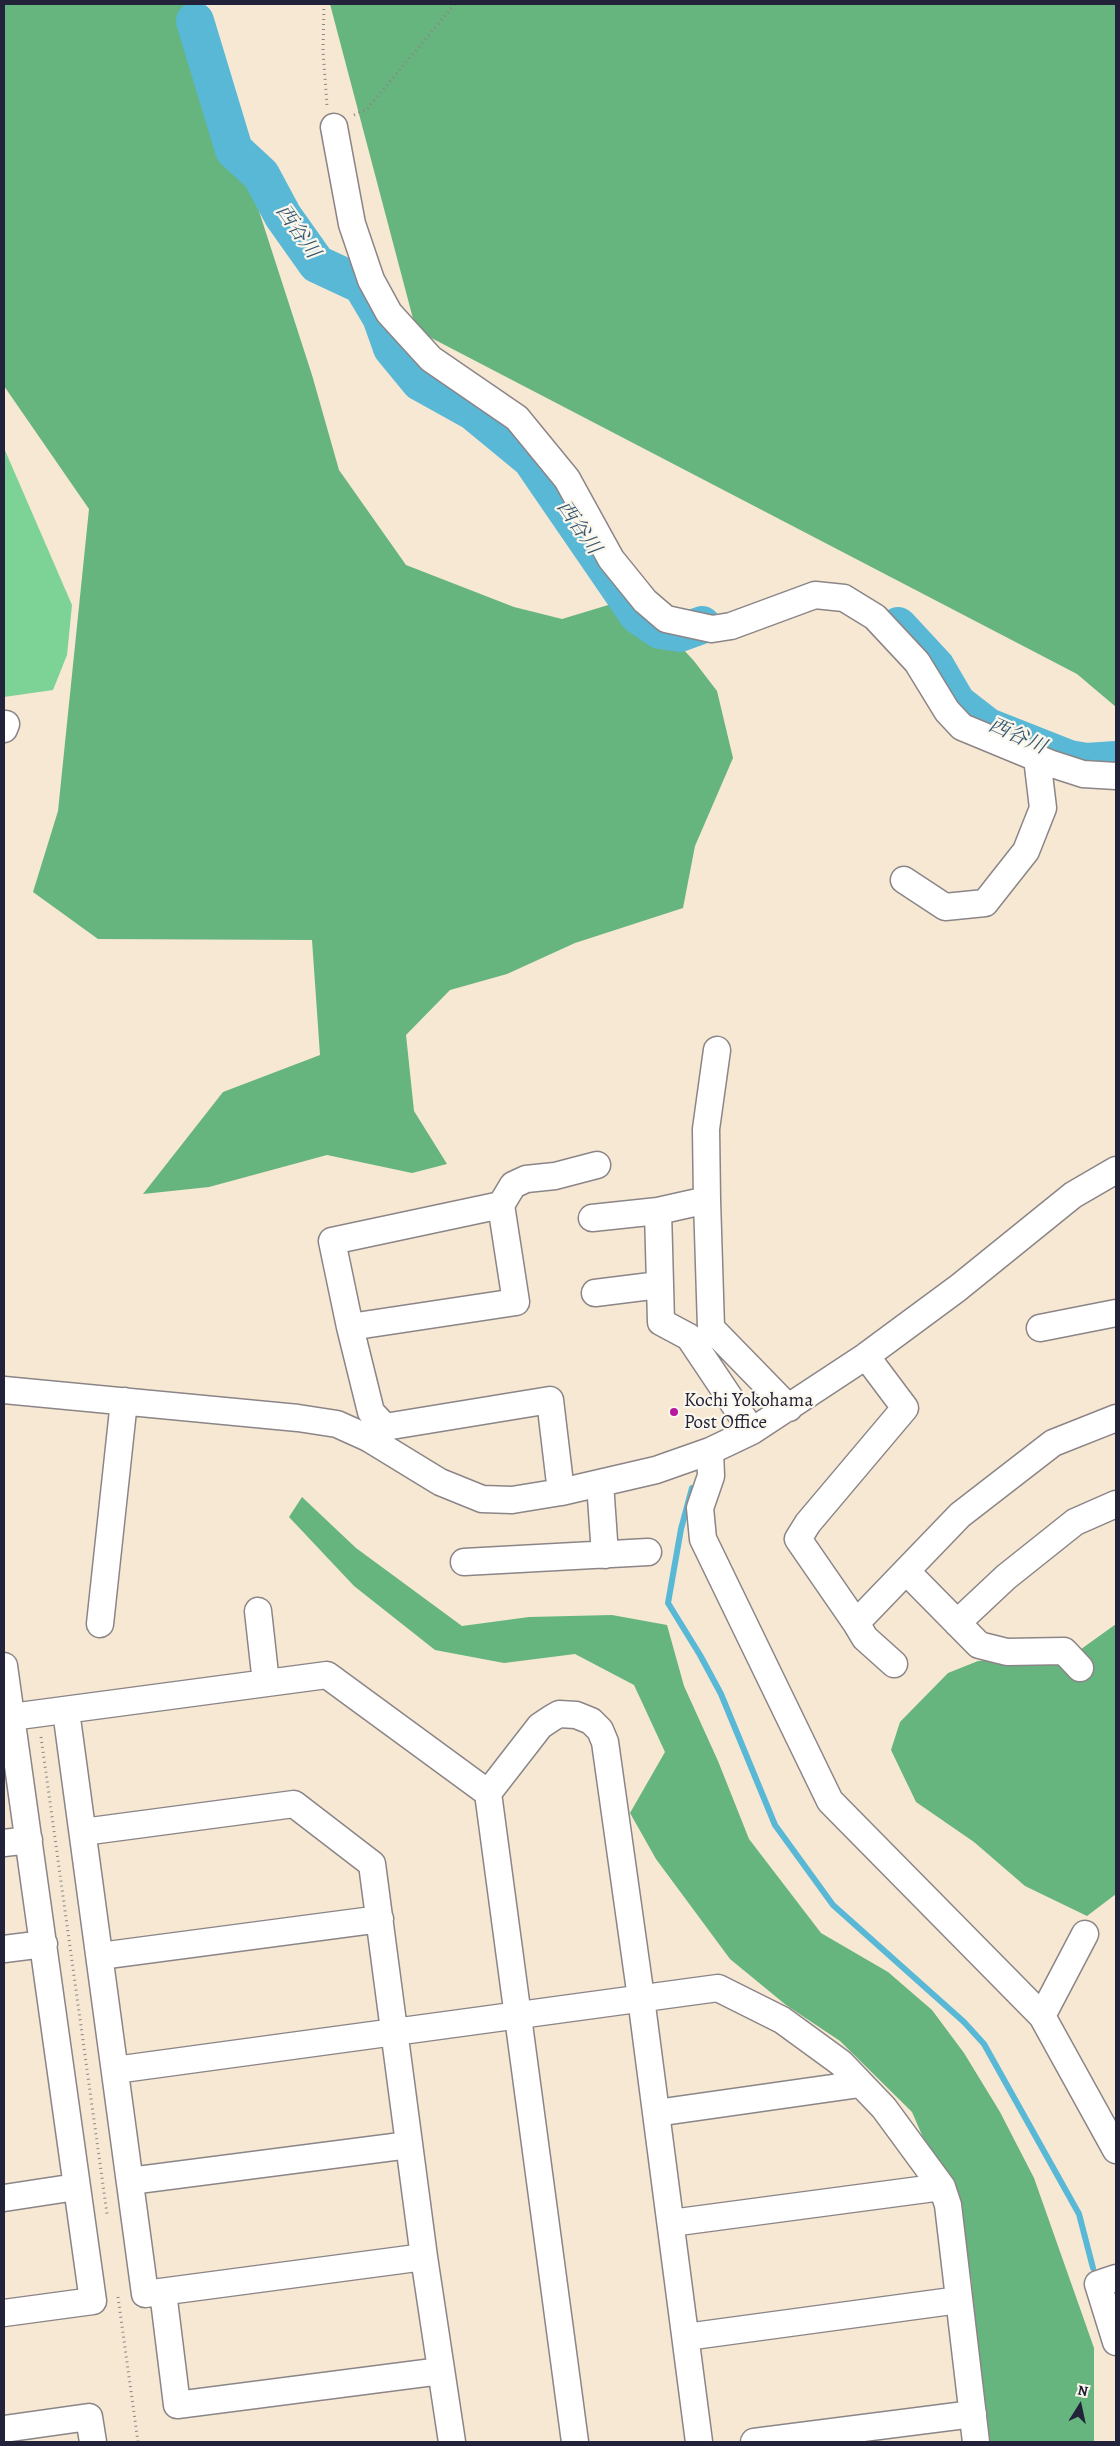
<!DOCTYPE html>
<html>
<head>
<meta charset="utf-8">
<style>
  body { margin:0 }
  #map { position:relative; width:1120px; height:2446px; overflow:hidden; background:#f6e8d3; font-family:Alegreya,serif }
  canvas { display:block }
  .frame { position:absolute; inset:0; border:5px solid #22223b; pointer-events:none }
  .north { position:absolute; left:1055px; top:2381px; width:50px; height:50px; -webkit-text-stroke:4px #fbf7ec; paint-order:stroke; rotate:10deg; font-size:14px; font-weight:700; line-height:20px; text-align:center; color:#22223b }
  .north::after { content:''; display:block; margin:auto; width:18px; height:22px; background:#22223b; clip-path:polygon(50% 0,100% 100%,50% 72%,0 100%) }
</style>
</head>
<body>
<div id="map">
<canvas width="1120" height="2446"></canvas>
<div class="frame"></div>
<div class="north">N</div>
</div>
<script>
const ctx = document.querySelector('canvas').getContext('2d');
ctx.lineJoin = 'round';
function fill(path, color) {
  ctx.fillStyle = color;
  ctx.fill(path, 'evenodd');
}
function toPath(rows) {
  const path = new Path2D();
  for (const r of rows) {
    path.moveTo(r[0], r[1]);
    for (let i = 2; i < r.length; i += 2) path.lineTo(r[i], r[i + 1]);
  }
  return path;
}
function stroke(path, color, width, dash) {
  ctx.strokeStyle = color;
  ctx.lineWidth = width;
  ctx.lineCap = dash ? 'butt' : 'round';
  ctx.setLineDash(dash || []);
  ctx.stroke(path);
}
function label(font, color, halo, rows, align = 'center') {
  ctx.font = font + ' Alegreya,"Noto Serif JP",serif';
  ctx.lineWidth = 4.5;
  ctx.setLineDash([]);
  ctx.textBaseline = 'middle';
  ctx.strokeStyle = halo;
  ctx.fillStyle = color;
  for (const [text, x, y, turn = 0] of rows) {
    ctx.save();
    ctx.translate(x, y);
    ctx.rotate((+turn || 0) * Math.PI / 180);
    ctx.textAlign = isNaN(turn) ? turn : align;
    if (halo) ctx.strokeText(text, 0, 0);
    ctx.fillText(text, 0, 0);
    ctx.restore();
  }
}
fill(toPath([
  [4,448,72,605,67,655,53,690,4,697]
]), '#7dd295');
fill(toPath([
  [4,4,192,4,312,375,339,470,406,565,514,607,562,619,628,599,669,634,694,661,717,691,733,758,695,846,683,908,575,943,507,974,450,990,406,1035,414,1111,447,1164,412,1173,327,1155,209,1187,143,1194,223,1092,320,1055,312,940,98,939,33,892,58,811,89,509,4,386],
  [330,4,1116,4,1116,707,1077,674,416,330],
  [302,1497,356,1548,462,1626,529,1617,612,1615,667,1625,684,1686,718,1761,749,1839,821,1933,888,1972,932,2010,964,2053,1000,2112,1034,2178,1094,2348,1094,2442,987,2442,971,2277,953,2207,912,2112,840,2041,786,2005,730,1959,656,1859,630,1813,665,1752,634,1685,575,1654,504,1663,435,1650,354,1586,289,1517],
  [1116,1624,1116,1894,1087,1916,1025,1886,974,1842,916,1802,891,1750,900,1722,948,1673,978,1661,1077,1652]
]), '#66b47e');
stroke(toPath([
  [692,1488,681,1529,668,1603,700,1655,721,1694,775,1825,833,1905,964,2022,984,2044,1079,2214,1093,2268]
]), '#58b8d6', 6);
stroke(toPath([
  [195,21,234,150,261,175,283,216,317,264,362,285,381,317,392,348,420,382,474,412,531,459,638,615,660,630,680,633,702,625],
  [898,626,936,667,957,703,988,727,1069,759,1086,762,1116,760]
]), '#58b8d6', 38);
const minor = toPath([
  [334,127,352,224,371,280,389,313,431,359,517,418,567,479,611,559,645,601,666,619,712,629,731,626,815,595,844,598,875,617,917,662,947,711,962,727,1049,763,1083,774,1116,776],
  [4,725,6,724,4,729],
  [904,880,945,907,985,903,1026,851,1043,808,1037,758],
  [707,1200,706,1129,717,1050],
  [501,1205,513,1185,526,1179,555,1176,597,1165],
  [658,1211,707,1200,711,1328,789,1408],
  [592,1218,658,1211,661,1322,689,1337,752,1431],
  [595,1293,659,1285],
  [350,1327,516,1302,501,1205,332,1241,350,1327,371,1412,385,1427,368,1438],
  [1040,1328,1116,1313],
  [866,1356,905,1408,808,1523,798,1539,856,1623,960,1515,1053,1443,1116,1418],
  [4,1390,298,1418,337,1424,368,1438,440,1482,482,1499,512,1500,561,1492,656,1470,710,1451,752,1431,866,1356,958,1288,1073,1195,1116,1170],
  [385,1427,550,1400,561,1492],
  [710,1451,711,1476,700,1508,703,1539,830,1801,1042,2016,1116,2150],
  [600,1483,605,1555],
  [464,1562,648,1552],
  [906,1571,979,1645,1007,1652,1064,1651,1080,1668],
  [258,1611,266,1683],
  [856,1623,865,1638,894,1664],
  [957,1623,1006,1577,1075,1522,1116,1504],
  [100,1624,124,1401],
  [4,1666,93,2301,4,2313],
  [66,1711,145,2294,424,2257],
  [4,1718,327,1675,488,1793,575,2442],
  [488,1793,540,1726,552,1718,559,1714,576,1715,591,1721,600,1730,605,1742,641,1998,699,2442],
  [83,1832,294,1804,372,1864,424,2257,452,2442],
  [4,1843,29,1840],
  [4,1949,44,1944],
  [100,1956,380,1919],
  [1042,2016,1085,1934],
  [115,2070,718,1988,782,2020,841,2063,884,2108,942,2187,948,2205,976,2442],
  [656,2113,860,2084],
  [130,2181,409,2145],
  [4,2198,76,2187],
  [671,2223,942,2187],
  [1116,2278,1098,2284,1116,2342],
  [163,2292,177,2405,441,2371],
  [686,2337,959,2300],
  [4,2429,89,2417,93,2442],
  [754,2442,973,2414]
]);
stroke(minor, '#8c8587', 29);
stroke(toPath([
  [324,4,323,51,327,105],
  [354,115,367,109,455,4],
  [41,1737,107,2214],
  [118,2297,138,2442]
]), '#8c8587', 3, [1, 4]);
stroke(minor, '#fff', 26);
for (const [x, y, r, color] of [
  [674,1412,5,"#b5179e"]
]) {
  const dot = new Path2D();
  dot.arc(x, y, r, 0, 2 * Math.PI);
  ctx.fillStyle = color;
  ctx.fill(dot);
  stroke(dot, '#fbf7ec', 2);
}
label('19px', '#22223b', '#fbf7ec', [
  ["Kochi Yokohama",684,1401],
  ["Post Office",684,1423]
], 'left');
label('italic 20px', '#355671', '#fbf7ec', [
  ["西谷川",297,232,55],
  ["西谷川",578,528,55],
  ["西谷川",1017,737,24]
]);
</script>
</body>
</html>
